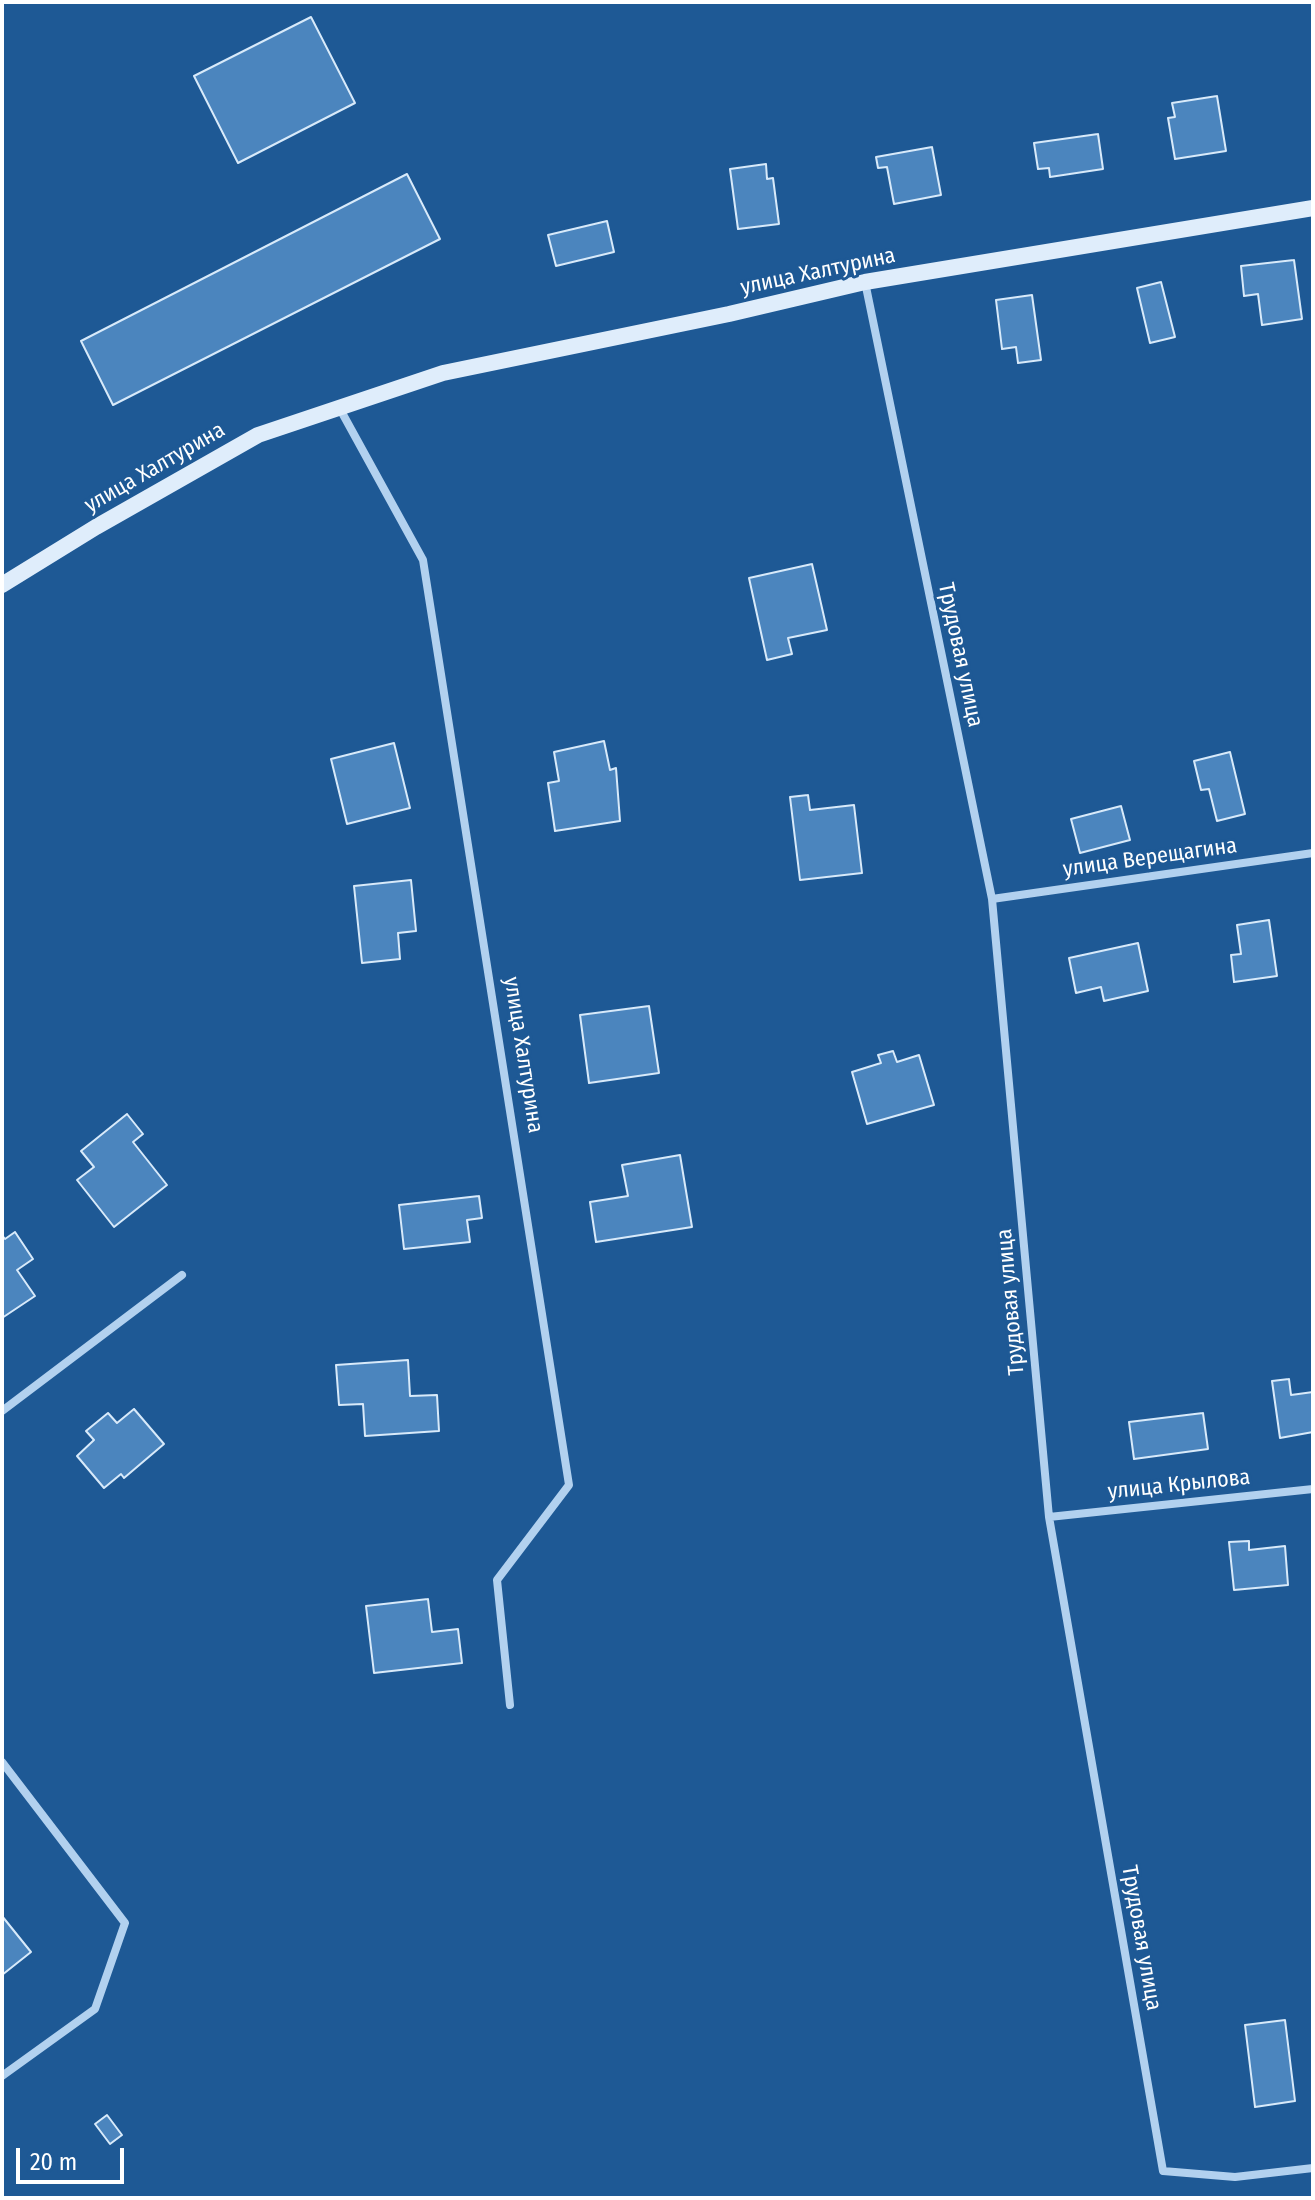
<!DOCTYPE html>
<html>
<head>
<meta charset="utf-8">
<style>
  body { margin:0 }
  #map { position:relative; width:1315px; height:2200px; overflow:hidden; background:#1e5995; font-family:"Fira Sans Condensed",sans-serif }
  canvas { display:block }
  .frame { position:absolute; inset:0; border:4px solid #fff; pointer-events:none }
  .scale { position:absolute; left:16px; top:2148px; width:108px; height:36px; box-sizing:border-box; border:4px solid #fff; border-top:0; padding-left:10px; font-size:24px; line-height:28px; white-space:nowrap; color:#fff; -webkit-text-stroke:6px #1e5995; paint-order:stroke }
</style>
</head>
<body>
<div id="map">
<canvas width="1315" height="2200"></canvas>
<div class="frame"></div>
<div class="scale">20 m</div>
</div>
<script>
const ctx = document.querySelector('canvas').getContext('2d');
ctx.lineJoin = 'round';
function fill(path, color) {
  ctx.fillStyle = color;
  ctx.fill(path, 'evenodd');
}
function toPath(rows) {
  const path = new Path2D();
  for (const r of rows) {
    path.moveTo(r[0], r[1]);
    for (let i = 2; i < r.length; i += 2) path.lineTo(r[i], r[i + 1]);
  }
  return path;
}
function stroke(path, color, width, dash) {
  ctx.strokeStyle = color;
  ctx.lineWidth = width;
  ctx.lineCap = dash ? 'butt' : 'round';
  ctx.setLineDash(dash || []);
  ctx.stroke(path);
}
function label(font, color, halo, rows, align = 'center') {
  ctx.font = font + ' "Fira Sans Condensed",sans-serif';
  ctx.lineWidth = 6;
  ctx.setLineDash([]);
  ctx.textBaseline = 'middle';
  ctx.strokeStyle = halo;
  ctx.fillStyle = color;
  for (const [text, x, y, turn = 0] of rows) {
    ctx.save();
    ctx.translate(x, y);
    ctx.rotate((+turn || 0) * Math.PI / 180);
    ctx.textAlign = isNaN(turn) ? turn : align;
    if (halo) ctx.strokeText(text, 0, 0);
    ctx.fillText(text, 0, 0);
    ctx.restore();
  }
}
const building = toPath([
  [311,17,355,103,238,163,194,76,311,17],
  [1217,96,1226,151,1175,159,1168,118,1175,117,1172,103,1217,96],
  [1098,134,1103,169,1050,177,1049,168,1038,169,1034,143,1098,134],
  [932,147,941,195,894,204,887,167,878,168,876,157,932,147],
  [766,164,767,179,773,178,779,224,738,229,730,169,766,164],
  [407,174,440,239,113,405,81,341,407,174],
  [607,221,614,252,556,266,548,235,607,221],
  [1294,260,1302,319,1262,325,1258,294,1244,296,1241,266,1294,260],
  [1161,282,1175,337,1150,343,1137,288,1161,282],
  [1032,295,1041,360,1018,363,1016,347,1002,349,996,300,1032,295],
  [812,564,827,630,788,638,792,654,767,660,749,578,812,564],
  [604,741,610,770,616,768,620,821,555,831,548,783,559,781,554,752,604,741],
  [394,743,410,808,347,824,331,759,394,743],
  [1230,752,1245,814,1217,821,1209,789,1201,790,1194,761,1230,752],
  [808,795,810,810,854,805,862,873,800,880,790,797,808,795],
  [1121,806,1130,840,1080,853,1071,819,1121,806],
  [411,880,416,931,398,933,400,959,362,963,354,886,411,880],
  [1269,920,1277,976,1234,982,1231,955,1241,954,1237,925,1269,920],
  [1138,943,1148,991,1104,1001,1101,987,1076,993,1069,958,1138,943],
  [649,1006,659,1073,589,1083,580,1015,649,1006],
  [893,1051,897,1062,919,1055,934,1105,867,1124,852,1072,881,1063,878,1055,893,1051],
  [127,1114,143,1134,133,1142,167,1185,114,1227,77,1180,94,1167,81,1151,127,1114],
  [680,1155,692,1227,596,1242,590,1202,628,1196,622,1165,680,1155],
  [479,1196,482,1218,467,1220,470,1242,404,1249,399,1205,479,1196],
  [15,1232,33,1259,17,1270,35,1296,2,1318,2,1235,5,1239,15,1232],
  [408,1360,410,1396,437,1395,439,1431,365,1436,363,1404,339,1405,336,1365,408,1360],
  [1289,1379,1291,1395,1313,1392,1313,1432,1280,1438,1272,1381,1289,1379],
  [134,1409,164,1444,124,1478,121,1474,104,1488,77,1456,94,1440,86,1431,108,1413,117,1423,134,1409],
  [1203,1413,1208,1449,1134,1459,1129,1422,1203,1413],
  [1249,1541,1249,1550,1285,1546,1288,1585,1234,1590,1229,1542,1249,1541],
  [428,1599,432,1632,458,1629,462,1663,374,1673,366,1606,428,1599],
  [2,1916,31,1952,2,1975,2,1916],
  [1285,2020,1295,2101,1255,2107,1245,2025,1285,2020],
  [107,2115,122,2135,110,2144,95,2124,107,2115]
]);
fill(building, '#4b85be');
stroke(building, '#d8eafa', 2);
stroke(toPath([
  [865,282,992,899,1049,1517,1163,2171,1235,2177,1313,2168],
  [340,409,423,560,569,1485,497,1580,510,1705],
  [992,899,1313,853],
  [2,1411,182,1275],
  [1049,1517,1313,1489],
  [2,1762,125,1923,95,2009,2,2076]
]), '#b2d1ef', 8);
stroke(toPath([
  [2,585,96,527,258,435,443,373,729,314,865,282,1313,208]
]), '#dfedfb', 16);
label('22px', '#fff', '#1e5995', [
  ["улица Халтурина",818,272,-12],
  ["улица Халтурина",155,468,-30],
  ["Трудовая улица",960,655,78],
  ["улица Верещагина",1150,858,-8],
  ["улица Халтурина",523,1055,81],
  ["Трудовая улица",1011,1302,-95],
  ["улица Крылова",1179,1485,-6],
  ["Трудовая улица",1141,1938,80]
]);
</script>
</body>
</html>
